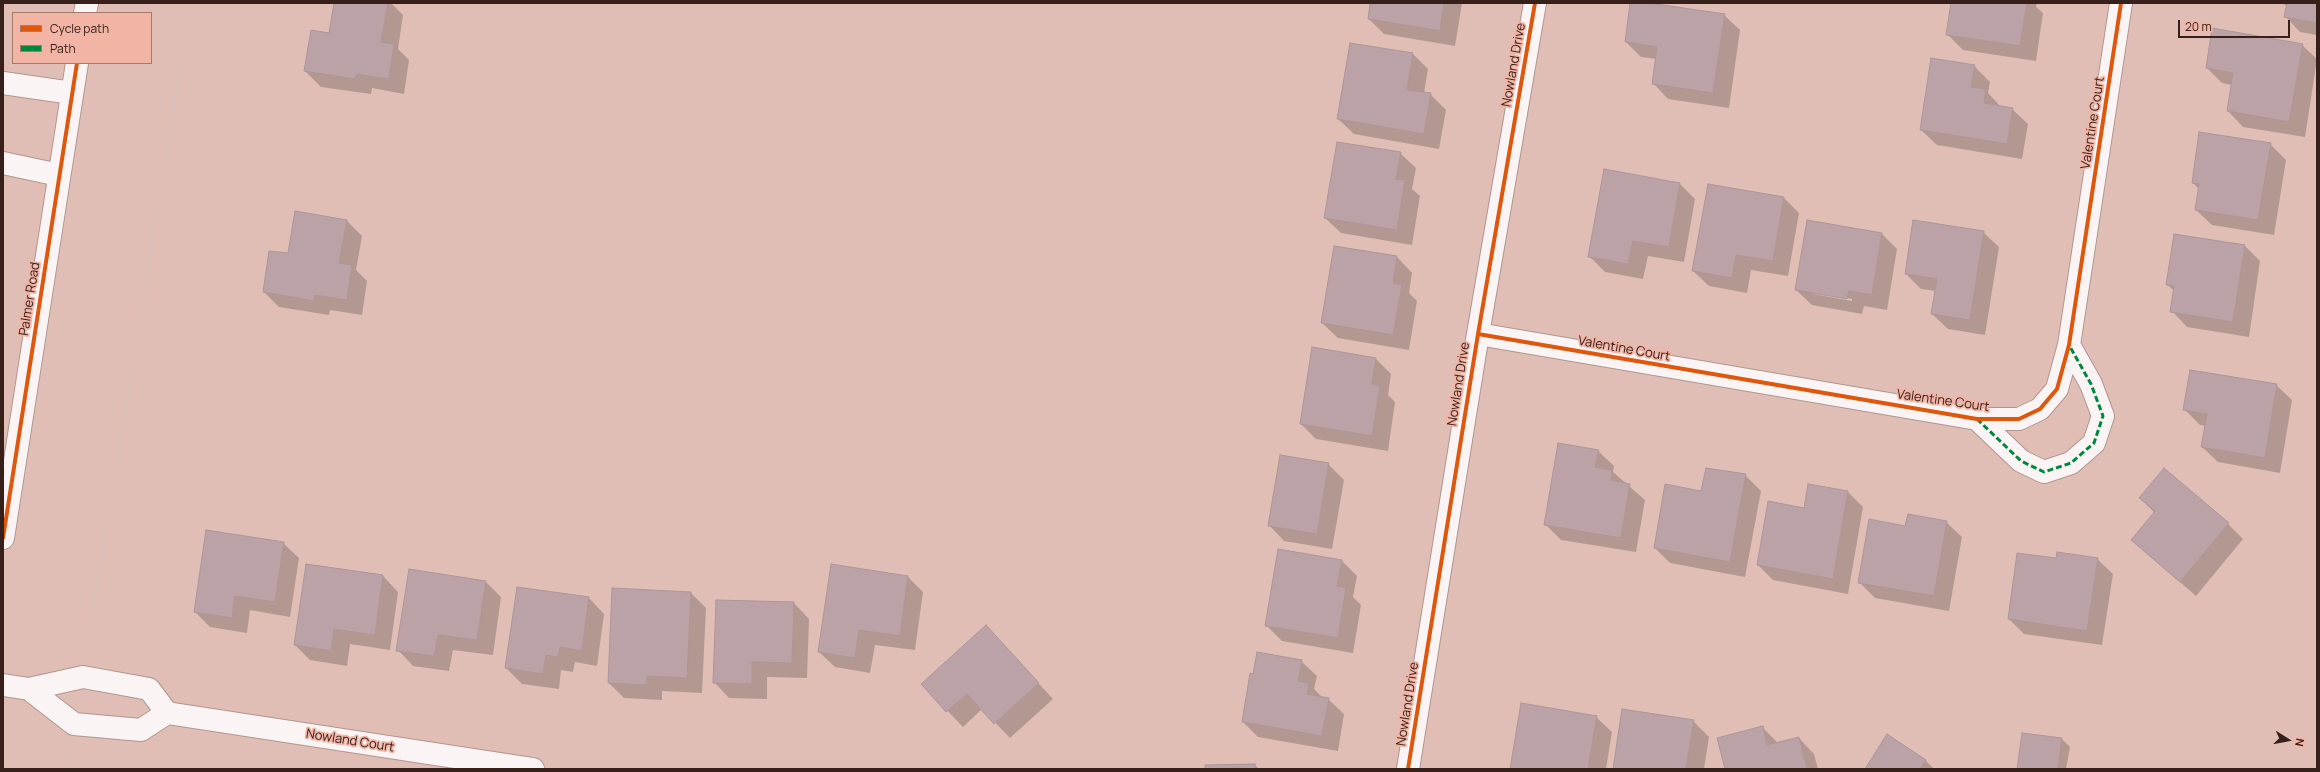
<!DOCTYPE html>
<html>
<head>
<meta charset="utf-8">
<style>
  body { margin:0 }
  #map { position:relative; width:2320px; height:772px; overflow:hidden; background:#e0beb6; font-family:Manrope,sans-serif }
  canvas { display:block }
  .frame { position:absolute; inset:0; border:4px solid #37201a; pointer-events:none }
  .legend { position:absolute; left:12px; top:12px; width:140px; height:52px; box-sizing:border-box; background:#f2b4a5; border:1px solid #a7796d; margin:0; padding:5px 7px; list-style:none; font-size:12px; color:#37201a }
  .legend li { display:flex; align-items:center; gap:8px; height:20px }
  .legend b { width:20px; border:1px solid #a7796d }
  .north { position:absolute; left:2268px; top:720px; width:40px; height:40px; -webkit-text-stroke:3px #f2b4a5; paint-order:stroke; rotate:101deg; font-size:11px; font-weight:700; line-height:16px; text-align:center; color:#37201a }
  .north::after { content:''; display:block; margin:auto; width:14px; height:18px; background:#37201a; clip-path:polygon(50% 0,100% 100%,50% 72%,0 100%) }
  .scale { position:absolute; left:2178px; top:20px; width:112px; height:18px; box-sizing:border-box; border:2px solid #37201a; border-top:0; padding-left:5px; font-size:12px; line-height:14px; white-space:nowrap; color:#37201a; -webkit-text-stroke:3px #f2b4a5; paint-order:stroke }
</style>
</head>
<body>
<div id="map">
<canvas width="2320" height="772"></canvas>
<div class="frame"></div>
<ul class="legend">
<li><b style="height:5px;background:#df560d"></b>Cycle path</li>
<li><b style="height:5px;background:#00873e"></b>Path</li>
</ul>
<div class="north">N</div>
<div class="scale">20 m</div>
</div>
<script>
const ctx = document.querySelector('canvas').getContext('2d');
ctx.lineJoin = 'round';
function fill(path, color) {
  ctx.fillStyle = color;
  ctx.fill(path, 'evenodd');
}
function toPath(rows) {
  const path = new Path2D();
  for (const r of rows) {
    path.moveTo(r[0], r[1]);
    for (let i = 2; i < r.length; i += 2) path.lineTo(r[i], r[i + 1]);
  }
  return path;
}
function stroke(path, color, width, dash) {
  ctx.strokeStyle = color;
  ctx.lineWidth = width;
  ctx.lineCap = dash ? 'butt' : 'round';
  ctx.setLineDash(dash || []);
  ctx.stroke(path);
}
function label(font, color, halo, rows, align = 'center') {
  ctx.font = font + ' Manrope,sans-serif';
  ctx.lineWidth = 3.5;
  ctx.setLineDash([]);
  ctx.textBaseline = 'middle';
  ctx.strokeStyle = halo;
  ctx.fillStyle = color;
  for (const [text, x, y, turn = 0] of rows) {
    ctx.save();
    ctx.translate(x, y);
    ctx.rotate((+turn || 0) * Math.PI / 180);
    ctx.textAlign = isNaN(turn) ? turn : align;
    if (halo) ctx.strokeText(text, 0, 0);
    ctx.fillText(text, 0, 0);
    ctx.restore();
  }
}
fill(toPath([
  [335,3,391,3,403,15,398,49,409,60,404,94,372,88,371,94,321,87,305,71,330,34],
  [1371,3,1462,3,1455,46,1384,34,1369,19],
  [1631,3,1724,15,1740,30,1729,108,1668,99,1653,83,1656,59,1641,57,1626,42],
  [1952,3,2037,3,2036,7,2043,13,2036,61,1963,50,1947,34],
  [2283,3,2317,3,2317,35,2300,32,2285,16,2287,7],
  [2302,45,2317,59,2305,137,2243,127,2228,111,2232,85,2222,83,2207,68],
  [1413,54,1428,69,1424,93,1430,94,1446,110,1439,149,1354,134,1338,119],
  [1974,66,1990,82,1988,93,2001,107,2012,109,2028,124,2022,159,1937,145,1921,130],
  [2270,144,2286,160,2274,235,2212,225,2196,210,2199,189,2193,183],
  [1400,153,1416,168,1412,189,1420,196,1412,245,1341,233,1325,218],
  [1680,184,1695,199,1684,262,1648,256,1643,279,1605,272,1589,256],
  [1784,198,1799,213,1788,276,1751,270,1747,293,1709,286,1693,271],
  [346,220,362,236,356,270,367,281,362,315,330,310,329,315,279,307,264,292,289,255],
  [1983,232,1999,247,1985,335,1948,329,1932,314,1936,291,1921,289,1906,274],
  [1882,234,1897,249,1887,310,1864,306,1862,314,1812,305,1796,290],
  [1813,292,1852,299,1852,301,1813,294],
  [2245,246,2260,261,2249,337,2187,327,2172,311,2174,291,2167,284],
  [1397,257,1412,273,1409,293,1417,301,1409,350,1338,338,1322,323],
  [1376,359,1391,374,1388,395,1395,402,1388,451,1316,439,1301,424],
  [2276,385,2292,400,2280,473,2218,462,2202,447,2206,426,2200,425,2184,409],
  [1598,451,1614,466,1613,472,1645,500,1636,552,1561,540,1545,524],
  [1328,464,1344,480,1332,549,1284,541,1269,525],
  [1745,475,1761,491,1745,577,1670,563,1655,548,1702,492],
  [1848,492,1863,507,1848,594,1773,580,1758,565],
  [2140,498,2228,524,2243,539,2196,596,2132,540,2155,513],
  [1946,522,1962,537,1949,611,1875,598,1859,582,1906,527],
  [283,543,299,558,290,617,250,610,247,633,210,627,195,612],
  [2097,559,2113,574,2102,645,2024,634,2009,619,2057,560],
  [1342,561,1357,576,1353,597,1361,605,1353,653,1282,641,1267,626],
  [409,570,486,582,501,597,493,655,453,650,449,671,413,666,398,650],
  [383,576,398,592,390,650,350,644,347,666,310,660,295,645],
  [908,577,923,592,915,650,875,645,870,673,835,667,819,652],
  [518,588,589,598,604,614,597,666,575,662,573,672,561,670,559,689,522,684,506,668],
  [691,593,706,608,702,693,662,691,662,700,624,698,609,683],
  [794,603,809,619,807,678,767,677,767,699,729,698,714,682],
  [986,626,1053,699,1010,738,982,709,963,727,922,684],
  [1301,661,1317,676,1314,689,1323,698,1328,699,1344,714,1338,751,1258,737,1243,722],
  [1596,717,1612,732,1606,769,1511,769],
  [1693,721,1709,737,1704,769,1614,769],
  [1762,727,1778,743,1799,738,1814,754,1818,769,1726,769],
  [1888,736,1926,761,1934,769,1866,769],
  [2062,739,2070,747,2066,769,2018,769],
  [1255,765,1259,769,1207,769]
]), '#0003');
const building = toPath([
  [334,3,388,3,381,42,394,44,389,79,357,74,355,79,304,71,311,30,329,33,334,3],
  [1370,3,1444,3,1440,31,1368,19,1370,3],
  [1630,3,1649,3,1725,14,1713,93,1652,84,1657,47,1625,42,1630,3],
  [1951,3,2027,3,2020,46,1946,35,1951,3],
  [2287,3,2317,3,2317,23,2284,17,2287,3],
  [2212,28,2303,44,2289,122,2227,111,2233,73,2206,68,2212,28],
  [1350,43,1413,53,1407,90,1431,93,1424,134,1337,119,1350,43],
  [1931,58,1975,65,1971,87,1986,89,1984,103,2013,108,2007,144,1920,130,1931,58],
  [2199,132,2271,143,2258,220,2195,210,2199,184,2192,183,2199,132],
  [1337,142,1401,152,1396,179,1405,180,1397,230,1324,218,1337,142],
  [1604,169,1680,183,1669,247,1633,241,1628,264,1588,257,1604,169],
  [1708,184,1784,197,1773,261,1736,255,1732,278,1692,271,1708,184],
  [295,211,347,220,339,263,352,265,347,300,315,295,314,301,263,292,269,251,288,253,295,211],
  [1807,220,1882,233,1872,295,1849,291,1847,299,1795,290,1807,220],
  [1913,220,1984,231,1970,320,1931,314,1937,279,1905,274,1913,220],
  [2174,234,2245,245,2233,322,2170,312,2174,286,2166,285,2174,234],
  [1334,246,1397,256,1393,283,1402,285,1393,335,1321,323,1334,246],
  [1312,347,1376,358,1372,384,1380,386,1372,436,1300,424,1312,347],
  [2190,370,2277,384,2265,458,2201,447,2207,414,2183,410,2190,370],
  [1558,443,1599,450,1595,467,1612,470,1611,480,1630,484,1621,538,1544,525,1558,443],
  [1280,455,1329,463,1317,534,1268,526,1280,455],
  [1706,468,1746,474,1730,562,1654,548,1665,484,1701,491,1706,468],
  [2164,468,2229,523,2180,582,2131,540,2155,511,2139,498,2164,468],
  [1808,484,1848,491,1833,579,1757,565,1768,501,1804,508,1808,484],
  [1908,514,1947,521,1934,596,1858,583,1869,519,1905,526,1908,514],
  [206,530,284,542,275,602,235,596,232,618,194,612,206,530],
  [1278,549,1342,560,1337,586,1346,588,1338,638,1265,626,1278,549],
  [2057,552,2098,558,2087,631,2008,619,2017,553,2056,558,2057,552],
  [306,564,383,575,375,635,334,629,331,651,294,645,306,564],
  [831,564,908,576,900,636,859,630,855,658,818,652,831,564],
  [409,569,486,581,477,640,438,635,434,656,396,651,409,569],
  [517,587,589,597,582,651,560,647,558,657,546,655,543,674,505,668,517,587],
  [612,588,691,592,687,678,647,676,647,685,608,683,612,588],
  [716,600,794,602,792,663,752,662,752,684,713,683,716,600],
  [986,625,1039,683,994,724,967,694,946,712,921,684,986,625],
  [1257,652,1302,660,1298,681,1309,683,1307,694,1329,698,1322,736,1242,722,1250,673,1253,674,1257,652],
  [1521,703,1597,716,1588,769,1510,769,1521,703],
  [1622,709,1694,720,1686,769,1613,769,1622,709],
  [1763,726,1767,745,1799,737,1807,769,1725,769,1717,738,1763,726],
  [2022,733,2062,738,2058,769,2017,769,2022,733],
  [1887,734,1926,760,1920,769,1865,769,1887,734],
  [1255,764,1255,769,1205,769,1205,765,1255,764]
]);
fill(building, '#bba2a6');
stroke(building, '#ac9598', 1);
const street = toPath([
  [3,83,72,93],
  [3,163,59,175],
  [1478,334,1977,419,2019,419,2040,409,2057,389,2069,345,2121,3],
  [1977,419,2021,461,2044,472,2071,463,2094,443,2103,416,2091,384,2069,345],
  [83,677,149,689,167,713,141,730,74,724,29,689,83,677],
  [3,685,29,689],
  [167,713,533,769],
  [1408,769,1478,334,1535,3]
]);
const secondary = toPath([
  [85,13,87,3],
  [3,538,77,63]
]);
stroke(street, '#b09690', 24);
stroke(secondary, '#b09690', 24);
stroke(toPath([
  [87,646,191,3],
  [66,769,69,755]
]), '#d1c6c4', 2.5, [1, 3]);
stroke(street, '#faf5f4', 22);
stroke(secondary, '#faf5f4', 22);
stroke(toPath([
  [1977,419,2021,461,2044,472,2071,463,2094,443,2103,416,2091,384,2069,345]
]), '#00873e', 3, [6, 3]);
stroke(toPath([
  [1478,334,1977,419,2019,419,2040,409,2057,389,2069,345,2121,3],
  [3,538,77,63],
  [1408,769,1478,334,1535,3]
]), '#df560d', 4);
label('13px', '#37201a', '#f2b4a5', [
  ["Nowland Drive",1514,65,-80],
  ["Valentine Court",2093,123,-81],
  ["Palmer Road",30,299,-81],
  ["Valentine Court",1624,349,10],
  ["Nowland Drive",1459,384,-81],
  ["Valentine Court",1943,401,8],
  ["Nowland Drive",1408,704,-81],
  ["Nowland Court",350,741,9]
]);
</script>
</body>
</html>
